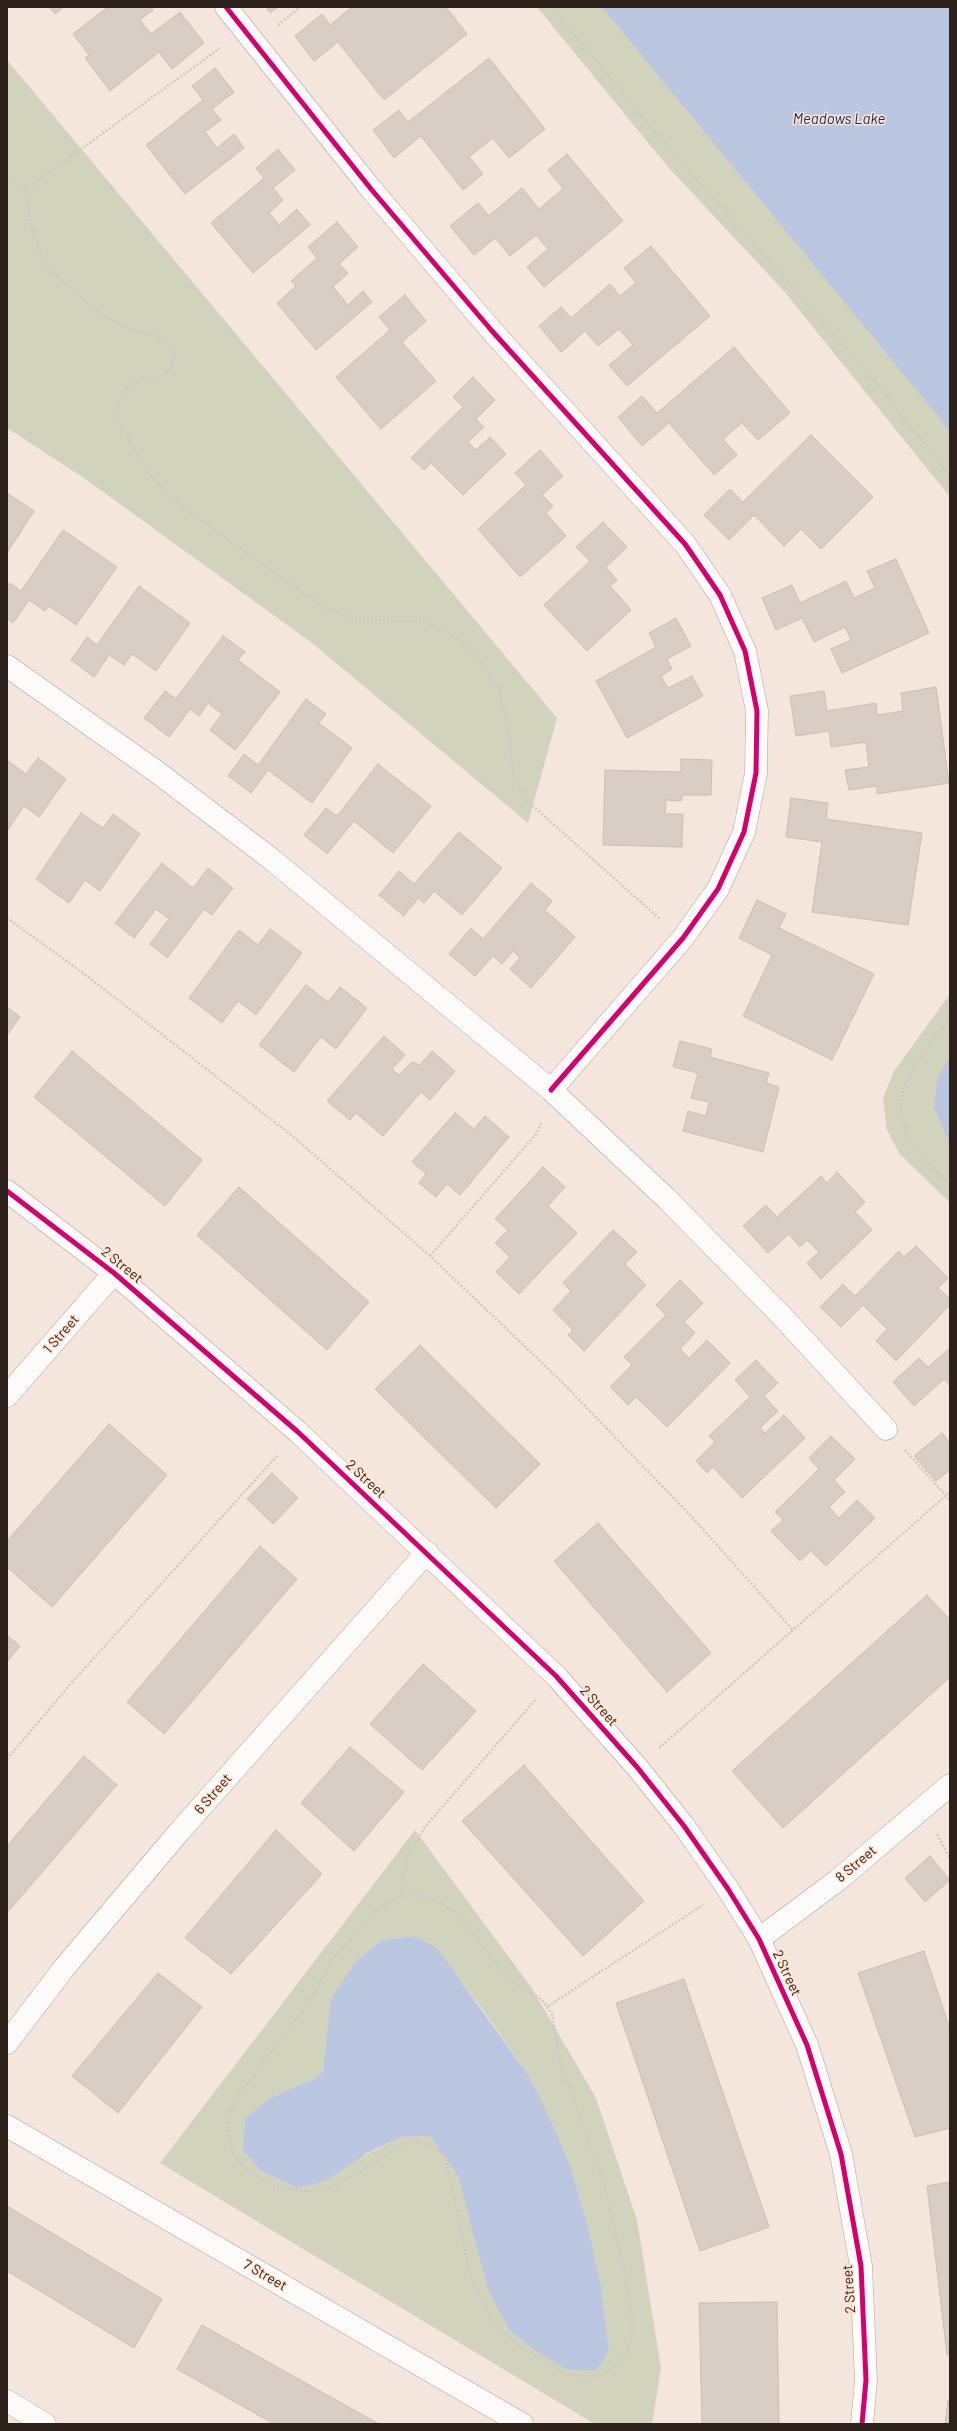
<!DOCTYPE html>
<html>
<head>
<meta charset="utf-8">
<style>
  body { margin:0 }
  #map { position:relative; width:957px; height:2431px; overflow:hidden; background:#f4e6dc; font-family:Barlow,sans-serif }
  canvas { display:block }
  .frame { position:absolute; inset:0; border:8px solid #2c221b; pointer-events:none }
</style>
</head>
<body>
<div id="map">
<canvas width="957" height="2431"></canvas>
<div class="frame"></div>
</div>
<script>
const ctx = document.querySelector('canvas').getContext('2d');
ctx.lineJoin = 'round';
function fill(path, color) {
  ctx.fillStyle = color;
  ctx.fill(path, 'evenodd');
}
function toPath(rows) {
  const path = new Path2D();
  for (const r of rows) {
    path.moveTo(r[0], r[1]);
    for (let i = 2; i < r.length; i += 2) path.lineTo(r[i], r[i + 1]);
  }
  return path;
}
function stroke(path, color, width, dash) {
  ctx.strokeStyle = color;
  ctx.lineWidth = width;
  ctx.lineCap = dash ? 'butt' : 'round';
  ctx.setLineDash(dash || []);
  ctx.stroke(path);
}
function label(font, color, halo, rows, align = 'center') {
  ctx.font = font + ' Barlow,sans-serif';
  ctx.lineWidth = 3;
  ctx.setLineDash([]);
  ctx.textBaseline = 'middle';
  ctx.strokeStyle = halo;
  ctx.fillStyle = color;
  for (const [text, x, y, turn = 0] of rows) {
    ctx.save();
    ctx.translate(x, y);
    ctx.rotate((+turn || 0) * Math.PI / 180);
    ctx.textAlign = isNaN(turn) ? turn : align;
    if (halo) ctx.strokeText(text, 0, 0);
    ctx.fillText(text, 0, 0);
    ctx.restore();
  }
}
fill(toPath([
  [537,7,950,7,950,497,783,290,668,167],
  [7,60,557,718,528,823,312,643,84,478,7,428],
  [950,994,950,1203,899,1153,887,1130,883,1098,894,1071],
  [415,1830,531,1987,596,2098,637,2220,661,2368,652,2424,595,2424,160,2163],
  [415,1936,460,1980,483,2010,529,2076,546,2109,571,2167,588,2227,601,2286,609,2350,471,2220,458,2176,430,2136,402,2137,297,2188,259,2170,243,2150,272,2097,312,2080,323,2072,357,1960,382,1940]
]), '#d1d3bd');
fill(toPath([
  [602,7,950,7,950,433,942,421],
  [950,1056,950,1144,934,1107,938,1077],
  [415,1936,437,1948,529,2076,546,2109,571,2167,588,2227,601,2286,609,2351,596,2371,566,2369,539,2353,510,2331,489,2292,458,2176,430,2136,402,2137,367,2153,325,2181,297,2188,259,2170,243,2150,245,2119,272,2097,312,2080,323,2072,331,1999,357,1960,382,1940]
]), '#bbc6e0');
const building = toPath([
  [49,7,64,7,55,14,49,7],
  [108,7,151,7,153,10,140,20,151,34,180,12,204,43,172,69,159,52,110,91,85,58,89,55,73,34,108,7],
  [266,7,278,7,270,13,266,7],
  [352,7,446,7,467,34,384,100,338,42,314,61,295,36,322,14,330,25,352,7],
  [489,58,545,129,509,158,493,138,469,157,483,174,463,190,421,136,394,158,373,130,399,110,408,122,489,58],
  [215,68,234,92,212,109,221,120,205,132,217,148,234,134,244,148,185,194,146,145,203,100,192,86,215,68],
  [278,149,295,170,273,188,283,200,269,213,279,225,297,209,310,225,253,273,211,223,264,178,256,168,278,149],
  [567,154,623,221,544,287,527,267,548,249,536,235,510,256,495,238,474,255,450,226,478,203,489,216,522,188,539,209,563,189,548,170,567,154],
  [337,222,358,247,339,264,348,273,333,287,348,305,363,291,372,302,316,350,277,303,296,286,291,281,317,258,308,247,337,222],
  [651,246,710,316,627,386,609,365,633,345,619,329,598,346,585,331,561,352,539,326,561,307,571,318,610,284,620,296,636,283,624,268,651,246],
  [405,295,426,321,402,342,436,381,381,429,336,377,390,330,379,317,405,295],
  [734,347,790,413,758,440,742,423,723,439,737,455,714,475,669,423,642,446,618,417,642,396,657,413,734,347],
  [473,377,495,400,476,419,484,427,468,442,476,450,490,437,506,454,463,495,431,463,424,470,411,458,463,407,453,397,473,377],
  [811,435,873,497,821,549,801,529,784,546,754,515,729,540,704,515,730,489,743,502,811,435],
  [540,450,563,476,542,495,553,506,546,513,566,536,520,577,478,529,526,485,515,473,540,450],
  [7,493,34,511,7,553,7,493],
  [603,522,627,547,606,567,617,580,610,586,631,610,587,651,544,605,590,561,576,547,603,522],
  [63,530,117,567,76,625,49,606,45,611,29,600,13,623,7,618,7,587,10,583,21,591,63,530],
  [896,559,929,633,842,673,831,649,851,640,845,627,814,642,802,618,776,630,762,598,792,585,800,603,846,581,854,598,875,588,867,571,896,559],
  [139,586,190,623,156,671,132,654,124,665,109,655,94,677,71,660,87,637,97,645,139,586],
  [676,618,691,646,667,659,672,669,661,676,668,688,692,676,703,696,627,738,596,681,656,647,649,633,676,618],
  [223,636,245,652,238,660,280,692,235,750,210,730,222,714,208,703,199,716,190,709,169,737,144,718,165,691,176,699,223,636],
  [936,687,949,783,877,794,877,786,849,790,845,770,869,767,866,742,831,747,829,731,796,736,790,696,824,691,827,711,876,703,877,715,903,711,901,693,936,687],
  [306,699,326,714,319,723,352,748,312,803,268,770,251,793,228,776,244,754,258,765,306,699],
  [38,758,66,779,39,817,24,806,7,831,7,760,26,774,38,758],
  [681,759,712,760,711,795,683,795,681,801,666,800,665,814,683,814,682,847,603,845,605,770,681,772,681,759],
  [378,764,431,806,393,853,354,821,327,854,304,835,326,808,337,816,378,764],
  [791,798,828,803,826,819,922,833,908,925,812,912,822,842,786,837,791,798],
  [81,813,103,828,113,814,140,834,100,891,85,880,69,903,36,879,81,813],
  [459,832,502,868,462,915,434,891,424,903,418,898,404,916,379,895,399,871,414,884,459,832],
  [162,863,193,888,208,868,233,888,212,915,204,909,167,958,150,944,169,919,156,909,134,938,115,923,162,863],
  [531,883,552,901,545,910,575,937,531,988,510,969,520,958,513,951,502,964,493,956,475,976,449,954,471,928,483,939,531,883],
  [757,900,786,914,779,928,874,974,832,1060,743,1016,772,955,739,938,757,900],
  [270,929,302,953,256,1015,238,1001,222,1023,189,998,239,930,258,945,270,929],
  [306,985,328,1002,340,987,367,1008,336,1049,321,1037,294,1072,259,1045,306,985],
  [7,1007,20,1017,7,1035,7,1007],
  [384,1036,405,1055,392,1069,399,1075,412,1062,420,1065,432,1051,455,1071,430,1100,421,1092,383,1136,356,1113,350,1120,327,1101,384,1036],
  [680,1041,712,1049,710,1057,769,1073,766,1083,779,1087,763,1152,683,1131,688,1111,706,1116,709,1102,691,1098,698,1073,673,1067,680,1041],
  [72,1051,202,1160,165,1206,34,1097,72,1051],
  [455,1113,474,1129,485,1116,509,1137,460,1195,447,1184,436,1197,419,1183,426,1174,412,1162,455,1113],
  [543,1167,565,1187,548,1206,577,1233,519,1294,496,1272,510,1257,495,1243,508,1230,495,1219,543,1167],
  [837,1172,865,1202,855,1212,872,1230,821,1279,807,1263,819,1252,807,1240,800,1247,789,1234,768,1253,743,1226,766,1205,777,1217,821,1176,827,1183,837,1172],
  [239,1187,369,1302,327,1350,197,1235,239,1187],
  [613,1230,637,1252,625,1264,646,1285,584,1351,568,1335,573,1330,553,1310,571,1291,563,1283,613,1230],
  [916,1246,948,1278,938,1288,950,1299,950,1305,896,1361,876,1341,887,1329,863,1305,841,1327,820,1307,843,1284,855,1296,899,1251,904,1257,916,1246],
  [680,1280,703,1303,684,1322,695,1333,680,1349,689,1358,707,1340,730,1363,667,1427,636,1397,628,1405,610,1387,632,1365,624,1357,666,1315,656,1305,680,1280],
  [420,1345,540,1464,496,1508,375,1389,420,1345],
  [950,1348,950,1386,944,1379,914,1406,893,1382,919,1358,928,1367,950,1348],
  [756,1360,778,1383,764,1396,778,1411,760,1428,765,1433,784,1415,805,1438,742,1498,713,1467,707,1473,696,1461,715,1442,709,1436,750,1397,735,1380,756,1360],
  [109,1424,167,1475,52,1607,7,1567,7,1541,109,1424],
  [942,1433,950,1443,950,1470,936,1481,914,1456,942,1433],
  [831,1436,855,1459,834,1480,845,1492,829,1507,839,1518,857,1500,875,1518,826,1566,811,1551,800,1561,771,1531,783,1520,775,1512,819,1469,809,1458,831,1436],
  [272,1473,298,1498,273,1524,247,1499,272,1473],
  [598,1523,711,1653,667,1692,554,1561,598,1523],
  [260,1546,297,1579,164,1734,127,1702,260,1546],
  [927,1595,950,1620,950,1677,783,1828,732,1771,927,1595],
  [7,1635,20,1646,7,1662,7,1635],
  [423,1664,476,1711,422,1770,370,1724,423,1664],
  [350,1747,404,1792,354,1851,301,1803,350,1747],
  [84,1756,117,1785,7,1913,7,1846,84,1756],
  [524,1765,644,1901,583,1956,462,1821,524,1765],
  [276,1830,322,1874,231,1974,185,1938,276,1830],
  [930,1856,950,1880,925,1902,905,1878,930,1856],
  [924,1951,950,2029,950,2128,915,2137,858,1973,924,1951],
  [158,1973,202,2007,118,2113,72,2076,158,1973],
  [684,1979,769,2227,700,2251,616,2003,684,1979],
  [950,2182,950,2354,947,2355,927,2186,950,2182],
  [7,2206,162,2299,134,2348,7,2271,7,2206],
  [777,2302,779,2424,702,2424,699,2303,777,2302],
  [202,2325,379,2424,274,2424,177,2369,202,2325],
  [948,2401,950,2402,950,2424,945,2424,948,2401]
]);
fill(building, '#d8cec6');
stroke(building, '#cabeb7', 1);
const minor = toPath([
  [226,7,371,189,492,331,685,544,720,595,745,651,757,711,756,773,744,832,718,889,683,938,551,1090],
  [7,666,157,772,270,858,551,1090,667,1199,779,1313,886,1429],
  [7,1191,114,1273,298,1432,556,1676,637,1767,684,1826,728,1889,759,1939,807,2045,841,2154,861,2266,866,2380,862,2424],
  [7,1396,114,1273],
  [759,1939,838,1880,950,1785],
  [7,2043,64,1968,179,1832,427,1552],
  [7,2126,522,2424]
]);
const secondary = toPath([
  [7,2401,45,2424]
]);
stroke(minor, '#aca29a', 23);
stroke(secondary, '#aca29a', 23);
stroke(toPath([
  [552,7,657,135,870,375,950,476],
  [278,25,300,7],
  [7,176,25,190,31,225,37,244,45,261,57,276,92,307,121,326,156,336,166,341,172,349,174,359,170,369,163,376,139,380,126,388,118,402,117,417,137,455,152,477,171,497,192,514,321,606,339,614,357,619,422,622,447,632,469,647,486,667,499,690,506,716,514,777,524,798,660,919],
  [25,190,220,48],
  [7,918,87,976,295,1138,430,1256,561,1381,691,1516,793,1630],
  [950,1017,916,1065,904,1086,901,1111,907,1135,922,1155,950,1185],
  [430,1256,537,1133,541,1123],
  [905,1450,950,1500],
  [659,1748,950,1492],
  [7,1759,73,1681,278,1455],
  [937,1834,950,1859],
  [417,1895,431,1898,456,1912,502,1972,513,1982,541,1999,552,2014,559,2058,606,2191,626,2276,632,2320,632,2336,627,2353,616,2366,601,2375,584,2377,565,2373,518,2345,500,2328,485,2308,474,2286,467,2262,446,2159,438,2150,429,2145,418,2142,407,2143,338,2185,306,2191,285,2189,265,2182,247,2170,233,2154,228,2137,228,2119,234,2102,307,2005,333,1959,377,1910,402,1896,417,1895],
  [402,1896,403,1877,407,1859,425,1827,536,1699],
  [548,2006,703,1905]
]), '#cec9c5', 2.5, [2, 2]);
stroke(minor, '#fdfbfa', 22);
stroke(secondary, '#fdfbfa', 22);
stroke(toPath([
  [226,7,371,189,492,331,685,544,720,595,745,651,757,711,756,773,744,832,718,889,683,938,551,1090],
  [7,1191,114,1273,298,1432,556,1676,637,1767,684,1826,728,1889,759,1939,807,2045,841,2154,861,2266,866,2380,862,2424]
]), '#d6006c', 5);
label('14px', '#2c221b', '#ffe5d1', [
  ["2 Street",122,1265,39],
  ["1 Street",61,1334,-49],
  ["2 Street",366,1479,43],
  ["2 Street",599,1706,48],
  ["6 Street",213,1794,-49],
  ["8 Street",856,1864,-40],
  ["2 Street",787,1973,65],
  ["7 Street",265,2275,30],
  ["2 Street",849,2289,-94]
]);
label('italic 15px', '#182f61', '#ffe5d1', [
  ["Meadows Lake",839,119]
]);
</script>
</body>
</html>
